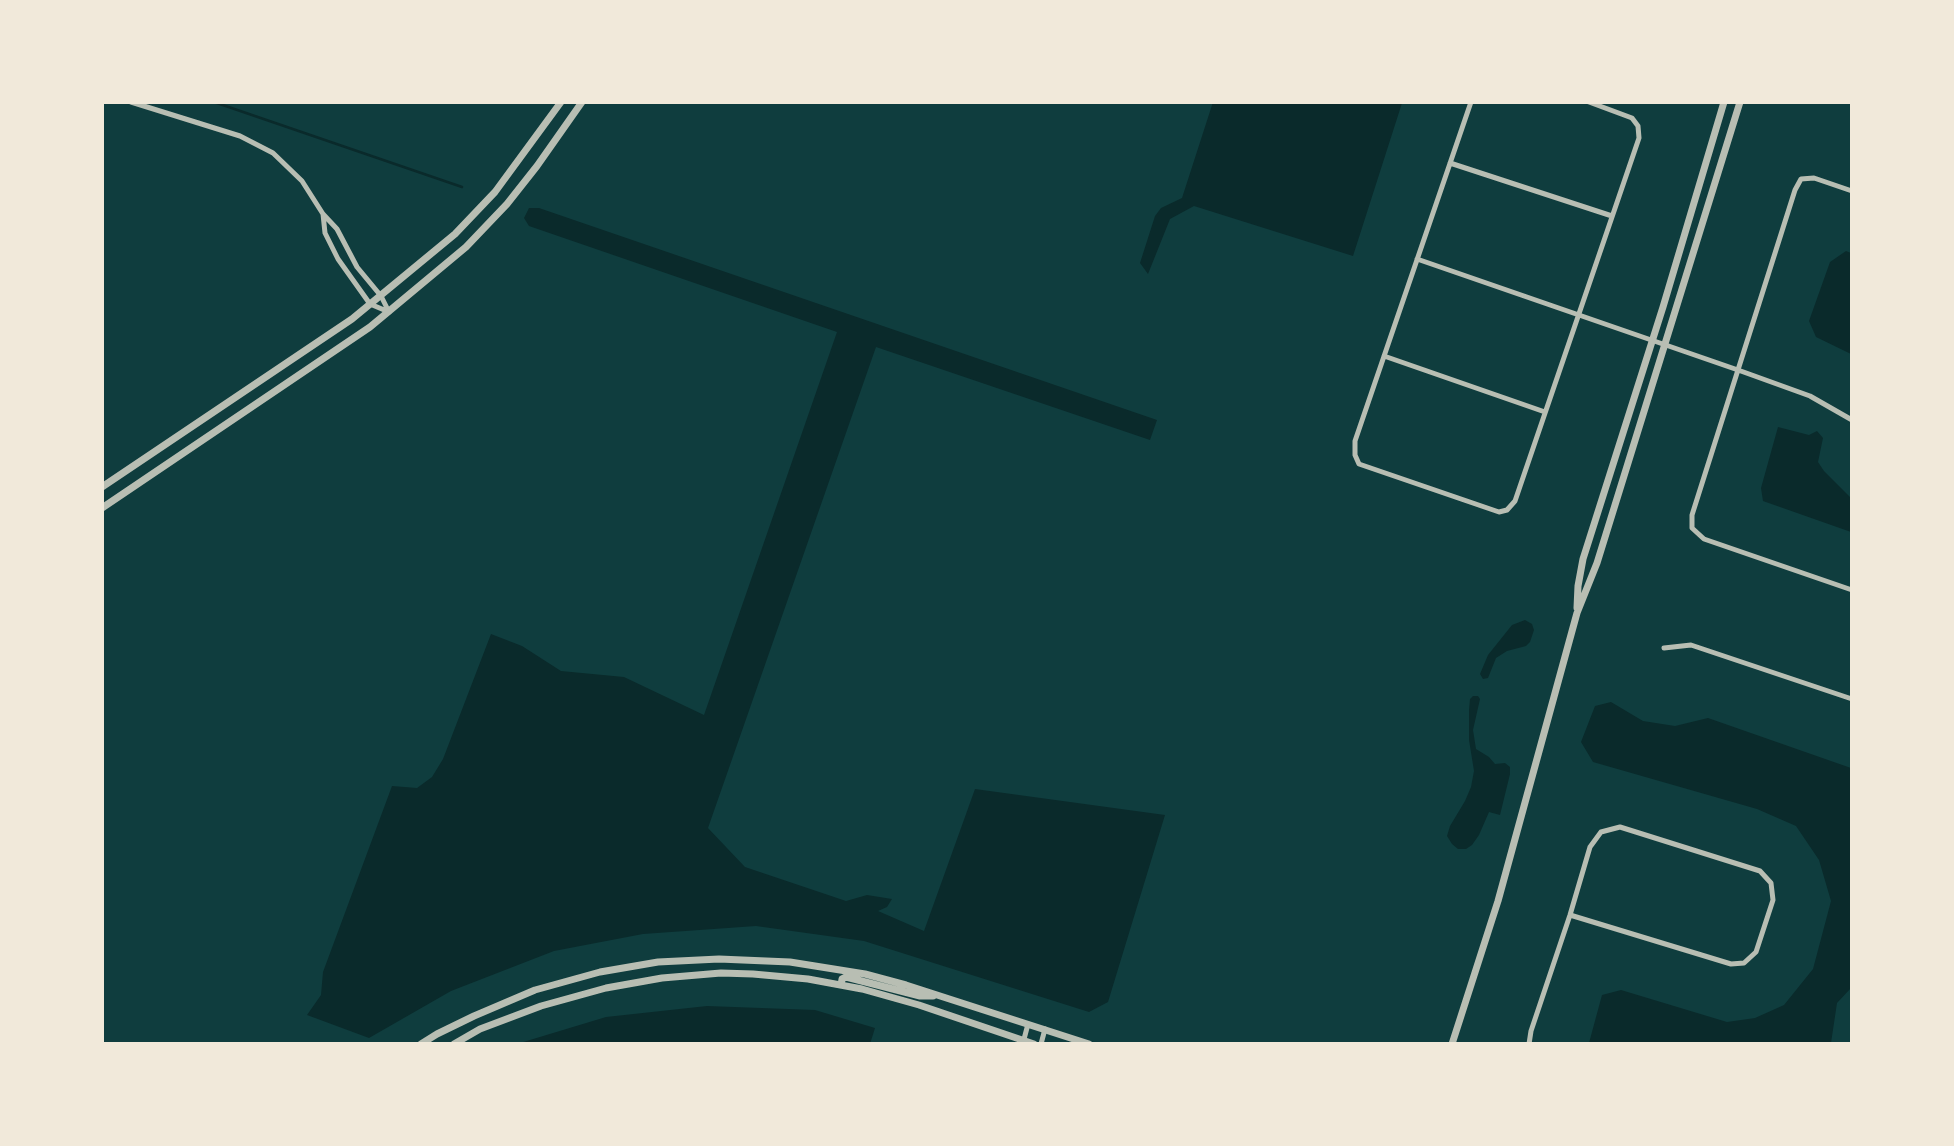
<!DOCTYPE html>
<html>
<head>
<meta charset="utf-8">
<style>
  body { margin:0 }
  #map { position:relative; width:1954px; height:1146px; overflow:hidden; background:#0f3d3e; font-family:Mulish,sans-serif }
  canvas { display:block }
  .frame { position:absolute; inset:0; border:104px solid #f1e9da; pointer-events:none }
</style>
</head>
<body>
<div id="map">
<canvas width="1954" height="1146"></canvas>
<div class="frame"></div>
</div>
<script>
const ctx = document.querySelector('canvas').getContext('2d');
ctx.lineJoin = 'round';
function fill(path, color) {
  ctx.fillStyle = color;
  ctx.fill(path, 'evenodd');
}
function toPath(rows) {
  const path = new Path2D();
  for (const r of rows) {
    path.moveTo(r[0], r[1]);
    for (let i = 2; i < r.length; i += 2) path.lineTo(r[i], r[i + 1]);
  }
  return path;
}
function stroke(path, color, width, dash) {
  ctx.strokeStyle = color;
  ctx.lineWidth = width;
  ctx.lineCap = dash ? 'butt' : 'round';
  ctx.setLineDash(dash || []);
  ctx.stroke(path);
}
fill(toPath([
  [1213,102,1402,103,1353,256,1194,206,1170,219,1148,274,1140,263,1155,216,1161,208,1182,198],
  [529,208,539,208,1157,420,1150,440,876,347,708,828,745,867,846,901,867,895,892,899,887,907,878,911,924,931,975,789,1165,815,1108,1002,1089,1012,864,941,756,926,643,934,554,951,451,991,369,1038,307,1015,321,995,323,972,392,786,417,788,432,777,443,759,491,634,522,646,561,671,624,677,704,715,837,332,529,226,524,218],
  [1846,251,1851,253,1851,354,1816,337,1809,321,1830,262],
  [1778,427,1809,435,1817,431,1823,438,1818,462,1824,471,1851,498,1851,532,1763,501,1761,488],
  [1525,620,1532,624,1534,630,1530,642,1526,646,1507,651,1496,658,1488,678,1483,679,1480,674,1488,655,1512,625],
  [1473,696,1478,696,1480,699,1473,730,1476,749,1489,757,1495,764,1505,763,1510,767,1510,774,1500,815,1489,812,1479,835,1472,845,1466,849,1458,849,1452,844,1447,836,1450,826,1465,801,1471,787,1474,771,1469,740,1469,710,1470,699],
  [1611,702,1643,721,1675,726,1708,718,1851,768,1851,988,1837,1003,1831,1043,1589,1043,1602,995,1621,990,1727,1022,1755,1018,1784,1005,1813,969,1831,901,1819,860,1796,826,1757,809,1593,762,1581,742,1595,706],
  [707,1006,815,1010,875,1028,870,1044,520,1043,606,1017]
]), '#0a2a2b');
stroke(toPath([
  [214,102,462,187]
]), '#0a2a2b', 2.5);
stroke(toPath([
  [131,102,240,136,273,153,302,181,323,214,337,229,357,267,381,296,389,312],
  [1471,102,1355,441,1355,455,1359,464,1499,512,1507,510,1515,501,1639,138,1638,126,1632,118,1589,102],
  [1450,163,1612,216],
  [1852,191,1814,178,1801,179,1795,190,1692,515,1692,528,1704,539,1852,590],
  [323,214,325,233,338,259,370,304,389,312],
  [1417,259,1738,370,1810,396,1852,420],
  [1384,356,1545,412],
  [1664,648,1691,645,1852,699],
  [1023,1043,1028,1024],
  [1041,1044,1045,1029],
  [1529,1044,1531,1031,1570,915,1590,847,1601,832,1620,827,1760,871,1771,883,1773,900,1756,952,1744,963,1731,964,1570,915]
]), '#b8beb3', 5);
stroke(toPath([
  [102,487,352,319,455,234,495,192,561,102],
  [102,508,370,327,466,247,507,204,537,166,582,102],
  [1577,608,1578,586,1583,559,1663,307,1724,102],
  [841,985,842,979,846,977,920,996,933,996],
  [421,1044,437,1034,474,1016,535,990,600,972,658,962,719,959,790,962,865,974,906,985,1089,1044],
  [454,1044,480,1029,541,1006,606,988,662,978,721,973,753,974,808,979,862,989,919,1005,1034,1044],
  [1452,1044,1498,901,1577,613,1597,563,1740,102]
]), '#b8beb3', 7);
</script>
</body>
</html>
